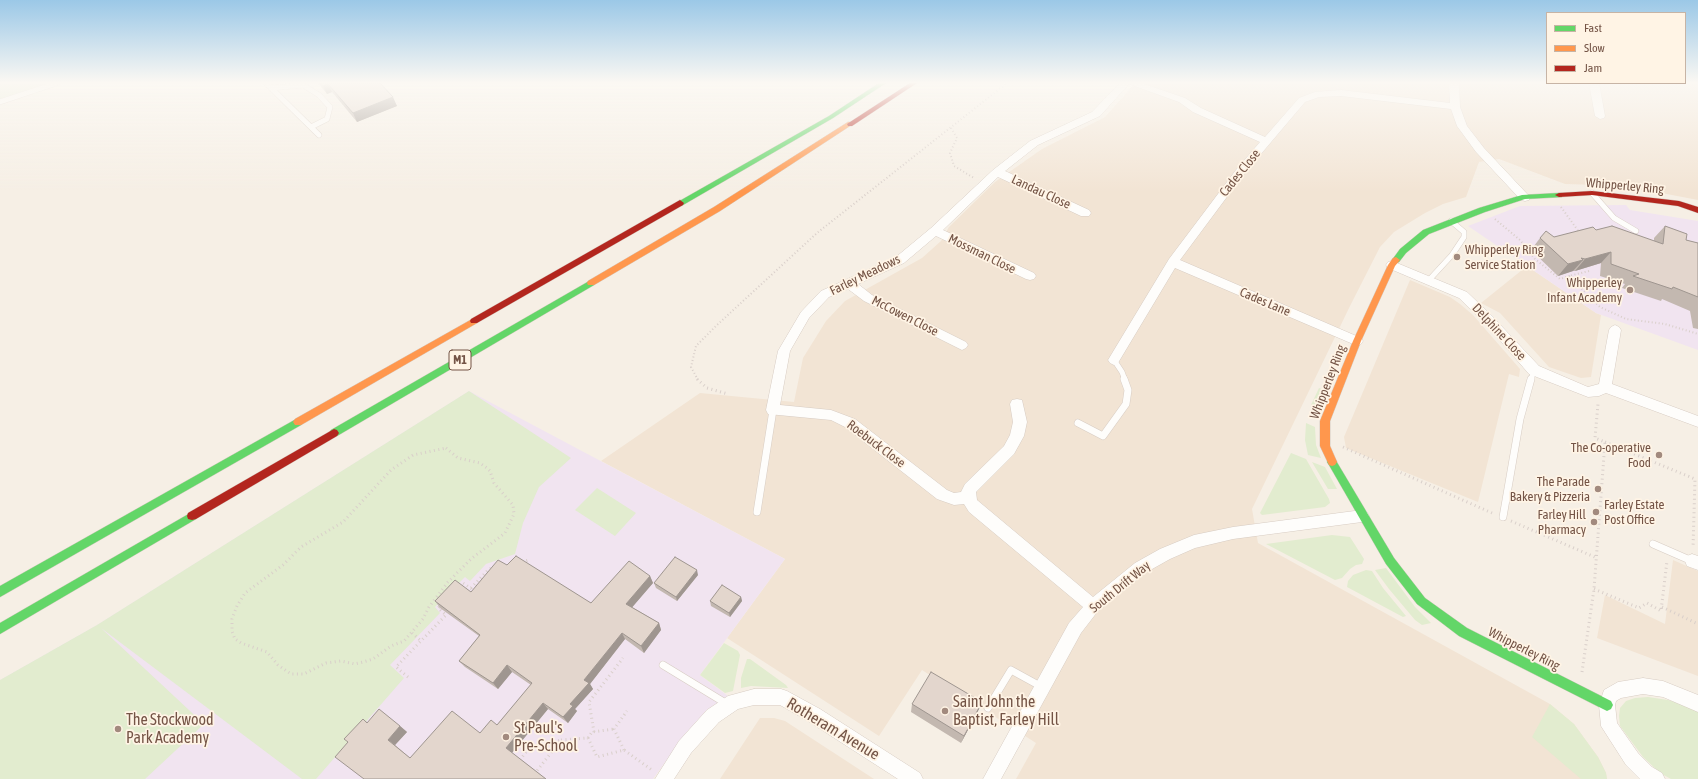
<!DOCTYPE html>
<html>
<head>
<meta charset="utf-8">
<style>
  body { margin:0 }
  #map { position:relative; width:1698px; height:779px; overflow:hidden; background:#f6efe5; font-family:"Asap Condensed",sans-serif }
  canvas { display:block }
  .legend { position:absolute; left:1546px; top:12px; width:140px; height:72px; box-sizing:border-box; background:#fff4e5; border:1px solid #c7b4a5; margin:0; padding:5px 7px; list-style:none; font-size:12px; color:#745446 }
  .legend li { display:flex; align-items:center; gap:8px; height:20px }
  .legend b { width:20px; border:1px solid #c7b4a5 }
</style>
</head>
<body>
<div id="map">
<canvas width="1698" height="779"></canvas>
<ul class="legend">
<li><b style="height:5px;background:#63d668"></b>Fast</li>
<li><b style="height:5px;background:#ff974d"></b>Slow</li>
<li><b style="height:5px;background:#b3261e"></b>Jam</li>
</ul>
</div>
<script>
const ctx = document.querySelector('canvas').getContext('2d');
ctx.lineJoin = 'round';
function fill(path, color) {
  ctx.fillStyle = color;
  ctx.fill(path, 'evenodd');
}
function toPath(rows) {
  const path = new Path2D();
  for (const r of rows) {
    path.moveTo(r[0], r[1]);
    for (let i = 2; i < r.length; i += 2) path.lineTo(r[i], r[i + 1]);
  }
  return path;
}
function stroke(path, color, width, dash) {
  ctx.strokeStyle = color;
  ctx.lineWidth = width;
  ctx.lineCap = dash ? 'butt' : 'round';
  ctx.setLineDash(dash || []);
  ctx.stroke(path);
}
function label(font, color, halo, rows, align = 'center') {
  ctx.font = font + ' "Asap Condensed",sans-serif';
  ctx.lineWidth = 3.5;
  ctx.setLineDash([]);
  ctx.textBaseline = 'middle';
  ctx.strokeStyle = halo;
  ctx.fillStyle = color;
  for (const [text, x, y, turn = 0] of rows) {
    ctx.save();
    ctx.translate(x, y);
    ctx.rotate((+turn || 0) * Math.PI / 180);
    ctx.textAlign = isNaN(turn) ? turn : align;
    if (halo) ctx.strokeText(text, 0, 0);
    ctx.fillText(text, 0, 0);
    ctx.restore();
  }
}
fill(toPath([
  [1135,83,1698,83,1698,200,1651,191,1599,185,1565,184,1499,159,1479,162,1466,197,1443,204,1425,213,1394,232,1380,247,1350,306,1252,509,1258,543,1550,704,1574,724,1598,757,1606,773,1607,779,1016,779,1036,743,922,670,879,736,727,638,785,559,601,461,700,393,794,402,803,358,826,321,845,301,922,258,941,241,949,227,995,182,1042,149,1105,117],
  [1527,266,1596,313,1601,315,1591,377,1581,378,1549,367,1500,313,1481,303],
  [1410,280,1450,297,1460,304,1473,315,1520,369,1519,377,1509,374,1478,502,1346,448,1344,437],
  [1673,560,1698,571,1698,676,1597,638,1605,595,1665,624],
  [760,718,774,718,785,721,874,779,720,779]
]), '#f2e4d4');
fill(toPath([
  [1626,205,1630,210,1698,221,1698,350,1596,313,1468,226,1520,206],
  [469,391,785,559,700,675,728,696,707,710,685,735,653,779,0,779,0,680,97,625]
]), '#f1e4f0');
fill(toPath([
  [0,83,54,83,0,101],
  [1319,388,1329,392,1321,408,1311,405],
  [469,391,571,458,539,487,523,523,515,554,486,564,470,581,465,577,435,607,440,613,390,665,404,678,316,779,302,779,101,628,204,724,145,779,0,779,0,680,97,625],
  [1306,423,1315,427,1316,445,1321,458,1308,455,1305,440],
  [1291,453,1306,459,1329,499,1330,503,1325,507,1262,515,1260,513],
  [1312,462,1325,467,1337,489,1328,489],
  [597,488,636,513,615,536,575,510],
  [1332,535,1350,537,1364,559,1362,564,1356,565,1350,569,1342,578,1335,580,1266,544],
  [1386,568,1415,607,1431,623,1422,625,1415,620,1389,589,1375,570],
  [1366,570,1372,571,1383,588,1406,616,1403,617,1347,587,1348,581,1353,575],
  [724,643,738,651,740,655,733,691,725,693,700,675],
  [747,659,750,659,786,685,788,688,751,686,741,688,741,678],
  [1648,697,1668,700,1683,704,1698,712,1698,779,1671,779,1660,773,1643,757,1620,726,1619,716,1620,708,1626,701,1635,698],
  [1550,704,1574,724,1598,757,1606,773,1607,779,1581,779,1532,737]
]), '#e2eccf');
const laneFar1 = toPath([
  [266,83,319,135],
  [271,88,303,85,319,95,330,107,327,119,311,127],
  [0,102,57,83],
  [1592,193,1614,218,1636,231],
  [1429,280,1452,255,1464,237,1464,232,1451,221],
  [1114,360,1122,372,1125,380],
  [1531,380,1534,370]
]);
const lane = toPath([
  [1078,423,1103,436,1126,404,1128,390,1124,379],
  [757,512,773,410],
  [1503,517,1520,419,1531,379],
  [1653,544,1692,561],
  [663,665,727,704],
  [988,708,1011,670,1042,687]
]);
const street = toPath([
  [1120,83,1141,83,1185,98,1201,108,1265,137,1299,98,1315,92,1341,90,1450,103,1449,83,1459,83,1460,107,1467,126,1484,148,1530,197,1529,200,1525,201,1521,200,1476,152,1457,126,1451,109,1341,96,1319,97,1305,102,1244,174,1180,260,1361,338,1363,341,1361,344,1357,346,1353,344,1175,268,1118,363,1114,365,1110,363,1108,360,1169,259,1236,170,1260,142,1193,112,1179,102,1129,84,1100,116,1038,145,1005,171,1089,210,1091,213,1089,216,1081,216,998,177,943,230,1034,273,1036,276,1034,279,1030,280,1026,279,936,236,904,263,858,284,872,295,966,342,968,345,966,348,962,350,864,301,848,289,829,297,809,318,790,351,780,405,831,410,855,419,947,490,954,493,961,492,965,484,1004,446,1010,435,1013,422,1010,404,1012,400,1017,399,1022,400,1027,422,1024,436,1014,454,976,492,977,500,1093,597,1135,563,1160,549,1194,535,1233,527,1362,510,1367,512,1369,516,1367,520,1362,522,1233,539,1195,548,1170,559,1145,573,1098,611,1081,633,1001,779,983,779,1069,623,1083,607,969,512,964,504,954,505,937,499,845,427,831,420,768,414,766,410,778,351,801,312,821,291,896,257,931,228,993,170,1030,141,1092,112,1120,83],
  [1589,83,1599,83,1605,116,1604,118,1600,119,1595,116,1589,83],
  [1392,261,1467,292,1492,316,1539,366,1588,387,1599,384,1609,330,1611,327,1615,325,1619,327,1621,330,1612,384,1698,416,1698,427,1606,393,1599,396,1588,397,1529,374,1484,322,1459,298,1388,268,1386,265,1388,262,1392,261],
  [1692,554,1698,556,1698,570,1687,566,1685,561,1687,556,1692,554],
  [1643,678,1663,681,1698,695,1698,712,1663,697,1643,694,1621,698,1616,701,1615,705,1617,723,1638,753,1652,767,1662,773,1665,779,1640,779,1626,765,1601,726,1599,705,1604,690,1618,682,1643,678],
  [754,689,781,689,787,691,820,709,920,773,923,779,898,779,808,721,780,705,754,705,738,709,719,722,691,753,674,779,655,779,679,741,707,710,728,696,754,689]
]);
const fast = toPath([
  [879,83,886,83,833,118,683,205,680,206,676,203,829,116,879,83],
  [1559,193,1562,193,1562,197,1525,199,1485,212,1429,234,1406,253,1399,262,1396,263,1392,260,1400,249,1423,230,1479,208,1522,195,1559,193],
  [591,280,594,281,595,283,594,285,337,436,331,436,329,433,331,430,591,280],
  [298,418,301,419,303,422,301,425,0,597,0,586,298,418],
  [1332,458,1335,459,1394,558,1425,598,1467,628,1611,701,1613,705,1611,709,1607,711,1603,709,1459,636,1417,604,1386,564,1329,465,1327,462,1329,459,1332,458],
  [192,512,196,513,197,516,196,519,0,634,0,623,192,512]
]);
const slow = toPath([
  [848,122,852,122,853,124,720,211,594,285,588,285,587,283,588,281,714,207,848,122],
  [1396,257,1400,260,1395,266,1361,341,1330,421,1330,446,1337,462,1335,465,1332,466,1329,465,1320,446,1320,421,1353,341,1388,265,1393,258,1396,257],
  [474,318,478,321,477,323,301,425,295,425,293,422,295,419,474,318]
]);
const jam = toPath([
  [910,83,917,83,852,126,848,126,847,124,910,83],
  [1592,191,1679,201,1698,207,1698,213,1678,206,1592,195,1559,197,1555,195,1559,193,1592,191],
  [680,200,684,203,683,205,477,323,471,323,470,321,471,319,680,200],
  [334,429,337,430,339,433,337,436,196,519,192,520,188,519,187,516,188,513,334,429]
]);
stroke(laneFar1, '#d7ccc3', 6);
stroke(lane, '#d7ccc3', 8);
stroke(street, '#d7ccc3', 1);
stroke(fast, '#d6cbc2', 1);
stroke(slow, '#d6cbc2', 1);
stroke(jam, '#d6cbc2', 1);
stroke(toPath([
  [951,128,957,138,950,153,954,166,974,178],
  [1561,207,1579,232],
  [1495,219,1520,240,1535,259,1560,279,1569,276,1596,289,1599,278],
  [1589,271,1569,276,1600,307,1626,319,1665,324,1698,334],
  [698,380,691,367,696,346,717,325,817,233,1007,83]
]), '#d9cfca', 2, [1, 2.5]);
stroke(toPath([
  [697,379,707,388,728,394],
  [1605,442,1695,479,1693,548],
  [1343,447,1492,513],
  [446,448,458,458,480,463,487,468,490,471,494,483,513,505,514,514,505,533,471,559,448,582,429,607,423,619,404,641,391,646,373,659,363,662,355,664,341,661,326,663,304,674,291,674,278,665,267,652,241,643,235,639,232,631,232,619,237,606,245,593,283,565,301,547,343,522,391,470,413,455,446,448],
  [1511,521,1597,558],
  [522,562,529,560],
  [460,586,463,583,475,591],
  [471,588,489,569,493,568],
  [1594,589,1639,608,1647,603,1661,611,1667,561],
  [1662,607,1698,624],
  [412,633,421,641],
  [1582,672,1594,589,1605,442,1595,438,1598,404],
  [408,677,396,667,446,615,438,608,441,605],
  [594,732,589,702,623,658],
  [588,738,592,732,614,729],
  [561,740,588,738,597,757,624,750,652,770],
  [520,743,528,748,561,740,536,772],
  [624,750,614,729,627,711],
  [520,760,529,748]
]), '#d9cfca', 3, [1, 3.5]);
stroke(laneFar1, '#fefdfb', 5);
stroke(lane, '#fefdfb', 7);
fill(street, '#fefdfb');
fill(fast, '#63d668');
fill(slow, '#ff974d');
fill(jam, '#b3261e');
fill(toPath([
  [318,83,380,83,397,106,357,122,332,92,327,94],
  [1665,226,1686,240,1698,243,1698,329,1693,328,1690,311,1662,299,1661,301,1622,288,1625,284,1600,276,1601,263,1575,271,1573,271,1558,276,1531,250,1540,238,1554,237,1596,230,1654,241,1654,238],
  [507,565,591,603,650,576,653,583,632,607,659,623,661,630,644,653,625,639,590,684,593,689,575,709,577,711,568,723,548,709,512,753,546,779,364,779,348,742,363,719,367,722,400,726,407,732,395,745,410,758,480,733,497,725,531,685,512,672,498,689,465,667,459,661,479,636,440,608,435,601,471,592],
  [698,575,677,601,656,588,654,583],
  [741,597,742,601,730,617,711,606,710,601],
  [912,704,979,709,961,743,911,712]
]), '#c3b8b0');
fill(toPath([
  [328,84,332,92,327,94,323,86],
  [393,97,397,106,357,122,353,113],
  [1611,252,1601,263,1575,271,1585,259],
  [1583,260,1573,271,1558,276,1568,264],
  [697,570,698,575,677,601,676,597],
  [650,576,653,583,629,611,626,604],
  [741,597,742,601,730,617,729,613],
  [659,623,661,630,644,653,641,646],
  [622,633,625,639,590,684,593,689,575,709,577,711,568,723,563,717,584,680],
  [507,665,512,672,498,689,493,683],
  [982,702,979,709,961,743,964,736],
  [543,703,548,709,511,754,506,748],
  [400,726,407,732,395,745,388,740]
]), '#9f9690');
const building = toPath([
  [320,83,380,83,393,97,353,113,328,84,323,86,320,83],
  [1612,226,1663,244,1665,226,1687,234,1686,240,1698,243,1698,297,1673,287,1672,289,1633,276,1639,274,1611,264,1611,252,1585,259,1581,258,1583,260,1568,264,1540,238,1546,231,1554,237,1593,227,1596,230,1612,226],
  [516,556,591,603,629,561,650,576,626,604,659,623,641,646,622,633,584,680,589,683,570,704,573,706,563,717,543,703,506,748,546,779,364,779,335,757,348,742,344,739,363,719,367,723,379,709,400,726,388,740,410,758,452,711,480,733,491,720,497,725,532,683,507,665,493,683,459,661,480,635,435,601,455,580,471,592,498,560,507,565,516,556],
  [675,557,697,570,676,597,654,583,675,557],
  [722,585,741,597,729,613,710,601,722,585],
  [931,672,982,702,964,736,912,704,931,672]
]);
fill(building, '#e3d6cd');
stroke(building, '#9f9690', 1);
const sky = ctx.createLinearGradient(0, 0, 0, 192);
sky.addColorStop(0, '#9bc8e7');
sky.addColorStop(0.43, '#fbf8f3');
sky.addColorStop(1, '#fbf8f300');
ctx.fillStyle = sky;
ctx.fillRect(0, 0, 1698, 192);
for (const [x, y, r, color] of [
  [1457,257,4,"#a28a7e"],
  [1630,290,4,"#a28a7e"],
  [1659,455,4,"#a28a7e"],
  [1598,489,4,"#a28a7e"],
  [1596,512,4,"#a28a7e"],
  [1594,522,4,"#a28a7e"],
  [945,711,4,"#a28a7e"],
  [118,729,4,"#a28a7e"],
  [506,737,4,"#a28a7e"]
]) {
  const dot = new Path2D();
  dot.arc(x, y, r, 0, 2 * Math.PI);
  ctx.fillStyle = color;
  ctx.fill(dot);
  stroke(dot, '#fff4e5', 1.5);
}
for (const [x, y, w] of [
  [460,360,22]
]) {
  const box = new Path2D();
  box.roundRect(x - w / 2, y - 10, w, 20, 3);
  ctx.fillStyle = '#fff4e5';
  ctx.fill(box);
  stroke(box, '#745446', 1);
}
label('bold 12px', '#745446', null, [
  ["M1",460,360]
]);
label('13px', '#745446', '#fff4e5', [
  ["Cades Close",1240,173,-51],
  ["Whipperley Ring",1625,186,5],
  ["Landau Close",1041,192,25],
  ["Mossman Close",982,254,26],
  ["Farley Meadows",865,275,-26],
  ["Cades Lane",1265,302,23],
  ["McCowen Close",905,316,27],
  ["Delphine Close",1499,332,47],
  ["Whipperley Ring",1328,382,-69],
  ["Roebuck Close",876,444,37],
  ["South Drift Way",1120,587,-39],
  ["Whipperley Ring",1524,649,27]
]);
label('13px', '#745446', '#fff4e5', [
  ["Whipperley Ring",1465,250,"left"],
  ["Service Station",1465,265,"left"],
  ["Whipperley",1622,283],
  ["Infant Academy",1622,298],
  ["The Co-operative",1651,448],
  ["Food",1651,463],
  ["The Parade",1590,482],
  ["Bakery & Pizzeria",1590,497],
  ["Farley Estate",1604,505,"left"],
  ["Post Office",1604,520,"left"],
  ["Farley Hill",1586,515],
  ["Pharmacy",1586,530]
], 'right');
label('16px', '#745446', '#fff4e5', [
  ["Saint John the",953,702],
  ["Baptist, Farley Hill",953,720],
  ["The Stockwood",126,720],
  ["Park Academy",126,738],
  ["St Paul's",514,728],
  ["Pre-School",514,746]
], 'left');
label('16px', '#745446', '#fff4e5', [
  ["Rotheram Avenue",833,729,31]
]);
</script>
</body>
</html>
